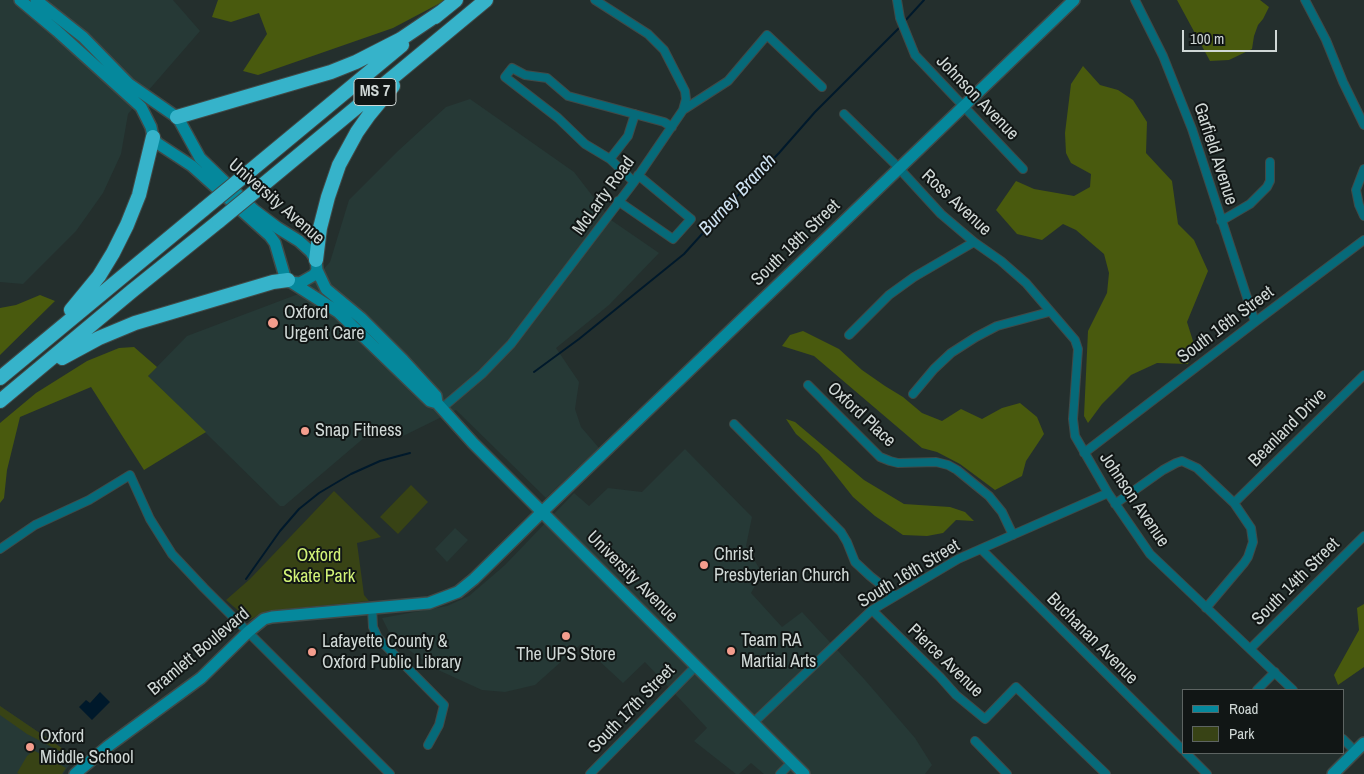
<!DOCTYPE html>
<html>
<head>
<meta charset="utf-8">
<style>
  body { margin:0 }
  #map { position:relative; width:1364px; height:774px; overflow:hidden; background:#242f2d; font-family:"Archivo Narrow",sans-serif }
  canvas { display:block }
  .legend { position:absolute; left:1182px; top:689px; width:162px; height:65px; box-sizing:border-box; background:#111615; border:1px solid #5d6462; margin:0; padding:6px 9px; list-style:none; font-size:15px; color:#d0d8d6 }
  .legend li { display:flex; align-items:center; gap:10px; height:25px }
  .legend b { width:25px; border:1px solid #5d6462 }
  .scale { position:absolute; left:1182px; top:30px; width:95px; height:22px; box-sizing:border-box; border:2px solid #d0d8d6; border-top:0; padding-left:6px; font-size:15px; line-height:18px; white-space:nowrap; color:#d0d8d6; -webkit-text-stroke:4px #111615; paint-order:stroke }
</style>
</head>
<body>
<div id="map">
<canvas width="1364" height="774"></canvas>
<ul class="legend">
<li><b style="height:6px;background:#05889c"></b>Road</li>
<li><b style="height:14px;background:#384315"></b>Park</li>
</ul>
<div class="scale">100 m</div>
</div>
<script>
const ctx = document.querySelector('canvas').getContext('2d');
ctx.lineJoin = 'round';
function fill(path, color) {
  ctx.fillStyle = color;
  ctx.fill(path, 'evenodd');
}
function toPath(rows) {
  const path = new Path2D();
  for (const r of rows) {
    path.moveTo(r[0], r[1]);
    for (let i = 2; i < r.length; i += 2) path.lineTo(r[i], r[i + 1]);
  }
  return path;
}
function stroke(path, color, width, dash) {
  ctx.strokeStyle = color;
  ctx.lineWidth = width;
  ctx.lineCap = dash ? 'butt' : 'round';
  ctx.setLineDash(dash || []);
  ctx.stroke(path);
}
function label(font, color, halo, rows, align = 'center') {
  ctx.font = font + ' "Archivo Narrow",sans-serif';
  ctx.lineWidth = 4;
  ctx.setLineDash([]);
  ctx.textBaseline = 'middle';
  ctx.strokeStyle = halo;
  ctx.fillStyle = color;
  for (const [text, x, y, turn = 0] of rows) {
    ctx.save();
    ctx.translate(x, y);
    ctx.rotate((+turn || 0) * Math.PI / 180);
    ctx.textAlign = isNaN(turn) ? turn : align;
    if (halo) ctx.strokeText(text, 0, 0);
    ctx.fillText(text, 0, 0);
    ctx.restore();
  }
}
fill(toPath([
  [0,0,173,0,200,31,128,114,121,154,103,193,76,231,23,284,0,282],
  [470,99,574,172,611,220,659,253,609,305,556,348,579,382,575,409,581,427,599,448,546,498,456,410,401,437,372,431,284,506,280,506,148,376,187,336,301,293,330,262,349,200,398,151,446,107],
  [685,449,752,517,746,546,762,573,751,593,782,627,802,612,865,680,915,738,932,765,925,774,764,774,751,763,739,774,736,774,694,741,707,728,645,662,623,683,581,644,535,685,505,692,482,690,436,669,392,638,382,618,447,606,469,596,505,565,574,493,589,506,608,488,642,492],
  [455,528,468,540,447,562,435,549],
  [0,706,75,757,63,774,0,774]
]), '#263936');
fill(toPath([
  [411,485,428,502,398,534,380,517],
  [334,491,381,537,357,543,364,595,369,601,267,611,249,620,226,600,250,579],
  [0,706,75,757,75,759,27,734,0,715],
  [33,751,35,751,66,768,62,774,19,774,17,773,27,756]
]), '#384315');
fill(toPath([
  [218,0,446,0,393,28,258,75,243,71,267,34,259,13,231,22,212,17],
  [1177,0,1260,0,1269,7,1263,19,1258,25,1254,36,1252,49,1229,60,1210,61],
  [1083,66,1100,85,1118,90,1133,100,1147,122,1146,153,1172,181,1178,224,1194,240,1208,271,1187,322,1193,341,1188,364,1157,363,1131,375,1102,404,1088,423,1084,416,1088,331,1107,293,1109,273,1104,254,1076,230,1063,224,1042,240,1017,234,996,210,1016,181,1034,189,1074,196,1090,187,1091,174,1071,163,1066,153,1065,133,1071,84],
  [40,295,55,301,0,355,0,308,16,305],
  [803,331,839,349,862,370,885,386,903,397,922,413,942,421,961,409,982,419,1002,408,1020,403,1037,417,1044,434,1026,461,1022,476,995,490,960,464,937,452,922,448,814,356,782,346,790,335],
  [134,347,157,367,148,376,206,432,144,470,91,387,20,417,7,470,4,498,0,503,0,423,36,393,87,361,119,348],
  [786,419,795,422,864,480,904,504,950,507,965,512,974,521,956,520,943,533,927,536,903,535,875,516,853,497,819,454,796,434],
  [1364,604,1364,667,1338,685,1334,675,1359,630,1357,608]
]), '#495a0e');
fill(toPath([
  [100,692,110,702,92,720,79,707,86,700,90,703]
]), '#00192b');
stroke(toPath([
  [904,22,924,0],
  [534,372,579,339,684,254,721,213,779,153,815,112,901,26],
  [246,579,280,531,299,509,319,493,351,474,380,461,410,453]
]), '#00192b', 2);
const street = toPath([
  [897,0,900,18,915,55,1023,169],
  [1135,0,1163,56,1192,129,1255,322],
  [1305,0,1326,40,1343,82,1364,125],
  [683,110,728,81,767,35,822,87],
  [844,114,896,165,941,214,974,242,1001,261,1026,283,1075,340,1078,349,1073,419,1075,436,1108,493,1150,554,1293,690],
  [610,159,628,136,635,114],
  [1364,169,1356,190,1359,205,1364,216],
  [634,182,610,159,585,144,558,118,505,77,512,68,525,75,547,78,568,96,664,122,672,127],
  [618,201,673,239,691,219,638,175],
  [1221,221,1250,204,1267,187,1270,181,1270,162],
  [849,335,889,295,914,277,974,242],
  [808,385,880,457,890,461,898,463,936,462,948,465,957,470,989,496,1002,512,1013,535],
  [913,394,934,369,951,353,976,337,997,326,1049,312],
  [442,408,482,374,511,344,634,182,683,110,686,99,685,91,664,50,648,34,595,0],
  [734,424,841,532,847,542,855,562,870,576,895,596],
  [1084,453,1255,322,1364,240],
  [1234,503,1364,375],
  [1115,504,1163,470,1176,463,1182,461,1197,468,1234,503,1251,528,1253,542,1248,557,1244,563,1206,608],
  [0,549,35,525,89,500,130,475,150,519,172,554,204,588,390,774],
  [981,549,1183,750],
  [372,608,373,627,378,638,444,705,439,725,428,745],
  [872,610,940,677,956,695,985,719,1016,687,1106,774],
  [1250,649,1364,536],
  [1257,690,1275,672],
  [753,723,872,610,958,559,1108,493],
  [1343,739,1355,751],
  [975,741,1007,774],
  [1186,753,1207,774],
  [590,774,696,666],
  [780,774,792,762]
]);
const secondary = toPath([
  [20,0,57,31,141,107,151,127,153,137,157,143,192,166,270,236,275,243,285,277,288,280,338,312,430,401,437,403,473,443,804,774],
  [36,0,83,37,129,84,178,118,200,158,254,210,278,228,299,241,311,252,316,260,317,270,326,289,361,318,403,360,436,396,437,403],
  [290,282,300,283,314,275,317,270],
  [75,774,107,747,201,678,248,632,264,619,272,617,429,603,458,592,474,579,542,512,1074,0],
  [1333,774,1364,743]
]);
const highway = toPath([
  [435,17,456,0],
  [177,117,331,72,356,62,401,39,441,12],
  [250,171,402,45],
  [264,184,486,0],
  [316,260,320,228,328,197,339,165,357,132,369,115,393,86],
  [71,310,99,276,113,253,127,225,139,195,153,137],
  [62,358,99,338,135,323,273,282,288,280],
  [0,378,204,209],
  [0,401,132,291,219,221]
]);
stroke(street, '#404a48', 10);
stroke(secondary, '#404a48', 14);
stroke(highway, '#404a48', 16);
stroke(street, '#066a79', 8);
stroke(secondary, '#05889c', 11);
stroke(highway, '#36b3ca', 14);
const highwayBridge = toPath([
  [204,209,250,171],
  [219,221,264,184]
]);
stroke(highwayBridge, '#404a48', 16, []);
stroke(highwayBridge, '#36b3ca', 14);
for (const [x, y, r, color] of [
  [273,323,6,"#f49d8d"],
  [305,431,5,"#f49d8d"],
  [704,565,5,"#f49d8d"],
  [566,636,5,"#f49d8d"],
  [731,651,5,"#f49d8d"],
  [312,652,5,"#f49d8d"],
  [30,747,5,"#f49d8d"]
]) {
  const dot = new Path2D();
  dot.arc(x, y, r, 0, 2 * Math.PI);
  ctx.fillStyle = color;
  ctx.fill(dot);
  stroke(dot, '#111615', 2);
}
for (const [x, y, w] of [
  [375,92,42]
]) {
  const box = new Path2D();
  box.roundRect(x - w / 2, y - 13.5, w, 27, 4);
  ctx.fillStyle = '#111615';
  ctx.fill(box);
  stroke(box, '#d0d8d6', 1);
}
label('bold 16px', '#d0d8d6', null, [
  ["MS 7",375,92]
]);
label('18px', '#d0d8d6', '#111615', [
  ["Johnson Avenue",977,98,46],
  ["Garfield Avenue",1215,154,72],
  ["McLarty Road",604,196,-54],
  ["University Avenue",276,202,41],
  ["Ross Avenue",956,203,43],
  ["South 18th Street",796,243,-44],
  ["South 16th Street",1226,325,-37],
  ["Oxford Place",861,415,43],
  ["Beanland Drive",1288,428,-45],
  ["Johnson Avenue",1134,500,56],
  ["South 16th Street",909,574,-31],
  ["University Avenue",632,577,45],
  ["South 14th Street",1296,582,-45],
  ["Buchanan Avenue",1092,639,45],
  ["Bramlett Boulevard",199,652,-40],
  ["Pierce Avenue",945,661,44],
  ["South 17th Street",632,709,-46]
]);
label('18px', '#d0d8d6', '#111615', [
  ["Oxford",284,313],
  ["Urgent Care",284,334],
  ["Snap Fitness",315,431],
  ["Christ",714,555],
  ["Presbyterian Church",714,576],
  ["Team RA",741,641],
  ["Martial Arts",741,662],
  ["Lafayette County &",322,642],
  ["Oxford Public Library",322,663],
  ["The UPS Store",566,655,"center"],
  ["Oxford",40,737],
  ["Middle School",40,758]
], 'left');
label('18px', '#d2f378', '#111615', [
  ["Oxford",319,556],
  ["Skate Park",319,577]
]);
label('italic 19px', '#cfe3f3', '#111615', [
  ["Burney Branch",738,195,-47]
]);
</script>
</body>
</html>
